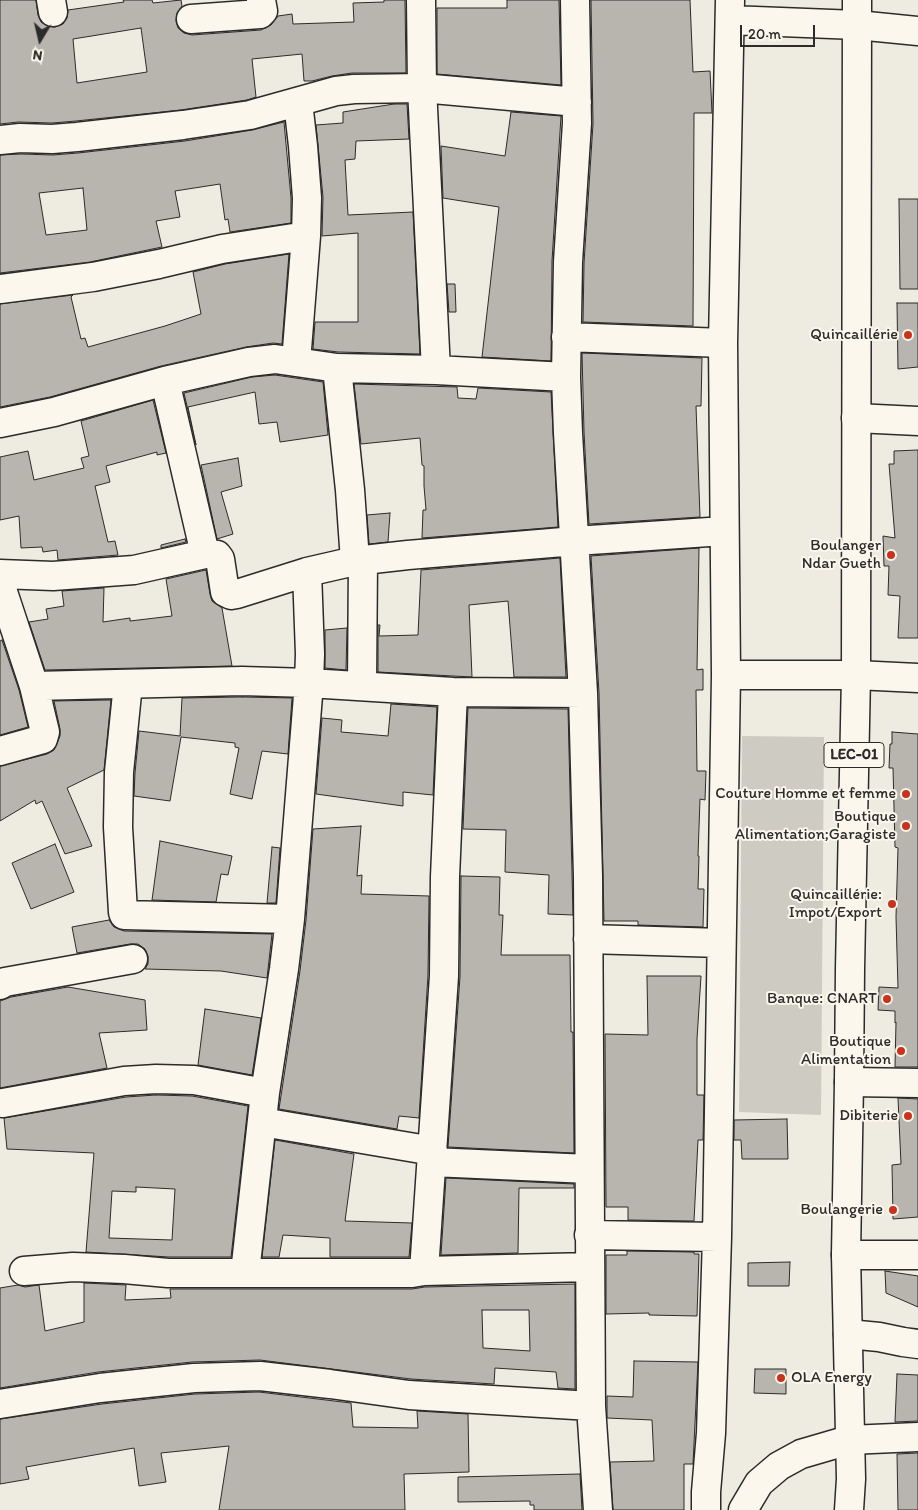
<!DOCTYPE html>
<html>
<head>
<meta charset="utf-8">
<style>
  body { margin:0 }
  #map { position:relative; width:918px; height:1510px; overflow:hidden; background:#eeebe0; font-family:Itim,sans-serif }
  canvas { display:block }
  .north { position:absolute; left:15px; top:15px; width:50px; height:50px; -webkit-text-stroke:4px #fbf7ec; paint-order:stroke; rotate:189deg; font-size:14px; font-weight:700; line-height:20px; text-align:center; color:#2b2b2b }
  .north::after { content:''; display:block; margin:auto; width:18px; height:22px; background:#2b2b2b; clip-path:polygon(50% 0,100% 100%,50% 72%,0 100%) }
  .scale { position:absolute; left:740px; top:25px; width:75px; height:22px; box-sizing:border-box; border:2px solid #2b2b2b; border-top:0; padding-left:6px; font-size:15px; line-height:18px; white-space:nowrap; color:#2b2b2b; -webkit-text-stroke:4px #fbf7ec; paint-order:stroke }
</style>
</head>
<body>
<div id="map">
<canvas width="918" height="1510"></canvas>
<div class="north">N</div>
<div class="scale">20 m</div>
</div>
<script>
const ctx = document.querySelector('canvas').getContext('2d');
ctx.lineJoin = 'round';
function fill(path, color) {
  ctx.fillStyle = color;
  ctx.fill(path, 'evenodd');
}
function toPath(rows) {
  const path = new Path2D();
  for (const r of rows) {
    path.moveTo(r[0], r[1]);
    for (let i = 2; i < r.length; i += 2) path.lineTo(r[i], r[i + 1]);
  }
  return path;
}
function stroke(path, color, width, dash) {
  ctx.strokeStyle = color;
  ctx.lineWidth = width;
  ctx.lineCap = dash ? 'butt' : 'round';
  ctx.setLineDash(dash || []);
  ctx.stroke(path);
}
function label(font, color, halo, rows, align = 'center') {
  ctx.font = font + ' Itim,sans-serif';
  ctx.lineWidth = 4;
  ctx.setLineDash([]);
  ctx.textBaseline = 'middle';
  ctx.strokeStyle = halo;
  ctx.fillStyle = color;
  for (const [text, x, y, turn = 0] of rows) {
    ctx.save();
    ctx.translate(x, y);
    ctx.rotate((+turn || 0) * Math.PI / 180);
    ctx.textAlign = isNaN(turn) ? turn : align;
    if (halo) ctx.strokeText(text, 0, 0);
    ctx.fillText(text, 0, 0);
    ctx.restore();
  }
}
fill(toPath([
  [742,736,824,737,821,1115,739,1112]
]), '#cecbc2');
const building = toPath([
  [0,0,36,0,38,15,41,22,47,26,55,27,63,24,67,18,68,10,124,2,123,0,152,0,153,3,181,0,182,6,177,13,176,21,178,28,184,33,192,35,261,30,271,25,278,16,292,14,293,24,354,22,353,3,384,2,384,0,405,0,406,73,352,73,332,76,312,81,304,81,302,54,252,59,256,97,247,100,181,110,76,121,52,123,18,122,0,124,0,0],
  [141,28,147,72,77,83,73,39,141,28],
  [507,0,559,0,561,85,437,74,437,8,507,8,507,0],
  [591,0,690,0,693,72,710,71,712,113,694,113,693,326,583,322,584,263,593,124,591,0],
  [394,104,407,104,409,139,356,141,355,159,345,160,348,215,413,212,420,354,338,352,313,349,315,322,358,322,358,233,322,236,323,197,316,125,343,123,343,112,394,104],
  [511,112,561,116,552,261,551,361,482,357,499,207,443,198,441,146,505,156,511,112],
  [284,122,291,198,291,223,230,232,228,219,225,220,220,184,175,191,180,217,156,221,162,247,90,262,0,273,0,155,21,154,53,155,78,153,185,141,252,130,284,122],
  [83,188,87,230,46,235,39,193,83,188],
  [899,199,918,199,918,289,900,289,899,199],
  [289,254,282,344,273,343,246,347,161,366,50,397,0,407,0,304,73,295,71,297,81,339,85,338,88,347,165,326,201,314,193,272,225,264,289,254],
  [447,284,455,284,456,312,449,312,447,284],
  [897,303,918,303,918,367,898,369,897,303],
  [582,353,702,358,701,406,696,406,700,517,589,524,584,432,582,353],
  [275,375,323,382,328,435,280,442,277,422,259,424,255,392,188,407,196,445,184,393,252,377,275,375],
  [354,384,457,387,458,398,476,399,478,388,551,392,558,527,422,538,423,510,426,510,424,486,424,466,422,465,420,438,361,444,354,384],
  [153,400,166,453,157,455,157,452,106,466,110,482,95,486,108,542,115,541,118,555,58,560,57,550,43,552,42,547,21,548,19,516,0,520,0,457,28,451,34,480,84,468,81,458,89,456,81,421,153,400],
  [918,450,918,638,898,638,900,596,888,595,889,566,884,566,883,536,895,538,889,464,894,464,894,451,918,450],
  [238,458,242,486,221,492,233,534,217,539,201,465,238,458],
  [390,513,388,542,369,544,367,515,390,513],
  [185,539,186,542,161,548,161,545,185,539],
  [699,548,697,670,703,669,703,690,696,690,697,771,706,771,705,800,700,799,698,856,699,856,698,889,704,889,703,927,638,925,638,921,604,921,599,693,591,556,699,548],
  [560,558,566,677,514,677,508,601,469,605,472,677,378,672,378,625,380,625,379,636,418,635,421,570,560,558],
  [206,570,210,594,212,601,222,608,232,666,45,670,29,622,48,619,46,609,64,606,62,591,104,588,103,622,130,618,130,621,172,616,166,579,206,570],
  [347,628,346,670,325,668,325,630,347,628],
  [2,640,19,690,28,727,0,735,0,641,2,640],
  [242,697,292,698,288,754,262,751,252,799,230,794,239,748,235,747,235,743,181,737,170,801,134,796,135,773,139,731,180,736,182,698,242,697],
  [111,700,104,770,67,788,92,846,65,854,42,801,36,804,35,800,0,821,0,766,47,754,54,750,60,736,60,729,54,701,111,700],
  [391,704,437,707,433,795,403,792,403,806,316,794,322,718,342,720,341,732,388,736,391,704],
  [468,708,568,709,573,915,548,914,549,875,505,872,506,830,463,829,468,708],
  [892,732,918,734,918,1067,895,1067,896,1022,895,1023,895,1011,878,1010,879,987,898,988,896,917,898,848,895,847,893,768,889,768,890,744,892,744,892,732],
  [361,826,357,876,362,875,361,894,429,896,428,975,419,1118,399,1116,397,1129,279,1109,300,971,306,920,313,829,361,826],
  [160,841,232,856,228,875,221,874,216,902,152,900,160,841],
  [55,844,74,892,31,909,12,863,55,844],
  [272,847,280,848,276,903,267,903,272,847],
  [461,876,500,877,499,915,503,915,501,955,570,955,571,1032,573,1032,574,1153,448,1147,460,977,461,876],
  [109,920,114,927,124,931,272,934,267,978,221,971,145,969,148,964,148,956,145,949,138,944,130,944,77,953,72,927,109,920],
  [647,976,701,976,697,1039,697,1095,704,1095,703,1140,698,1140,694,1221,628,1220,628,1207,606,1207,605,1034,648,1035,647,976],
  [68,987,145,1000,147,1030,99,1033,107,1068,0,1088,0,1001,11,997,68,987],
  [205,1009,261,1018,252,1075,198,1065,205,1009],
  [156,1095,192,1096,248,1106,231,1257,169,1257,86,1252,94,1153,7,1149,4,1118,126,1097,156,1095],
  [136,1187,175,1189,172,1240,109,1238,112,1191,136,1192,136,1187],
  [898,1098,918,1099,918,1217,893,1219,892,1165,901,1164,898,1098],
  [787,1119,788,1159,742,1159,741,1140,734,1140,734,1120,787,1119],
  [275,1140,354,1154,345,1221,412,1223,409,1257,330,1257,330,1238,283,1235,279,1257,262,1257,275,1140],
  [446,1178,574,1184,574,1188,519,1188,518,1253,441,1255,446,1178],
  [627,1251,694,1252,694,1254,699,1254,697,1316,649,1315,649,1313,606,1314,606,1255,627,1255,627,1251],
  [790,1262,789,1286,748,1286,748,1263,790,1262],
  [885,1271,918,1276,918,1307,886,1293,885,1271],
  [84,1283,126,1285,125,1300,171,1298,170,1289,412,1289,425,1287,575,1284,575,1389,558,1388,556,1372,495,1368,494,1384,411,1379,260,1360,192,1362,98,1372,0,1388,0,1288,18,1285,25,1287,39,1285,45,1331,84,1322,84,1283],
  [482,1310,529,1310,530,1351,483,1348,482,1310],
  [634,1361,698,1362,693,1464,684,1464,684,1510,613,1510,610,1462,654,1461,652,1420,607,1418,607,1396,633,1397,634,1361],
  [755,1369,786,1369,786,1394,754,1393,755,1369],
  [897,1374,918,1375,918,1421,895,1422,897,1374],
  [259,1392,351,1403,353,1427,418,1428,417,1411,468,1414,469,1472,404,1474,405,1510,219,1510,229,1446,161,1453,166,1482,139,1486,134,1448,26,1467,29,1479,0,1484,0,1419,102,1404,195,1394,259,1392],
  [918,1453,918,1510,898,1510,897,1454,918,1453],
  [580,1474,582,1510,534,1510,534,1505,530,1505,530,1501,458,1502,458,1477,580,1474]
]);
fill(building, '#b8b5ae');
stroke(building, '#2b2b2b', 1);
const minor = toPath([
  [51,0,53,12],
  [421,0,422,88,436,370],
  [575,0,577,123,568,262,566,377,568,433,583,693,588,876,591,1406,598,1510],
  [191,19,260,14,263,11,261,0],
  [730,20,857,25,918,31],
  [0,140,20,138,52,139,77,137,183,125,250,115,336,91,354,89,422,88,577,102],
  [0,289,93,277,159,264,222,249,306,236],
  [566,337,723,343],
  [296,362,306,236,307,198,303,146,298,102],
  [337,368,350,490,355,561],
  [165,381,205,554],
  [856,418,918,421],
  [0,423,54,412,165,381,249,362,275,359,337,368,436,370,566,377],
  [0,574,53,576,134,570,205,554,212,554,217,555,220,559,225,592,231,595,237,594,307,572,355,561,408,555,575,541,724,531],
  [0,583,34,686,45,732,43,739,0,751],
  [726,675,856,675,918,678],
  [128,684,119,772,118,827,123,912,124,915,290,919],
  [34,686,242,681,309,683,453,692,583,693],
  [362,686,363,560],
  [588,939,721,943],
  [0,985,5,982,133,959],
  [849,1082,918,1083],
  [3,1103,124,1081,156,1079,194,1080,265,1093],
  [262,1122,433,1151],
  [432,1162,589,1169],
  [589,1235,717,1237],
  [846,1255,918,1255],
  [24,1271,73,1267,124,1269,168,1273,412,1273,424,1271,590,1267],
  [424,1271,444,976,445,877,453,692],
  [245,1273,265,1093,284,969,290,919,309,683,310,654,307,572],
  [848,1334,879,1337,903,1342,918,1344],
  [0,1404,100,1388,194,1378,260,1376,330,1384,409,1395,591,1406],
  [849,1440,918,1437],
  [706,1510,706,1492,711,1433,717,1237,726,675,723,343,730,0]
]);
const tertiary = toPath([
  [743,1510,759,1483,779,1466,801,1454,849,1440]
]);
const trunk = toPath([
  [849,1510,851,1479,846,1255,849,1082,850,969,856,675,857,0]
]);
stroke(minor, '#2b2b2b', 31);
stroke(tertiary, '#2b2b2b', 31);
stroke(trunk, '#2b2b2b', 31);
stroke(minor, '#fbf7ec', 28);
stroke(tertiary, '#fbf7ec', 28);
stroke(trunk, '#fbf7ec', 28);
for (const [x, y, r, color] of [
  [908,335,5,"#c8321e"],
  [891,555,5,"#c8321e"],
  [906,794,5,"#c8321e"],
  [906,826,5,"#c8321e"],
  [892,904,5,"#c8321e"],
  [887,999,5,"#c8321e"],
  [901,1051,5,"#c8321e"],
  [908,1116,5,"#c8321e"],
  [893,1210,5,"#c8321e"],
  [781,1378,5,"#c8321e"]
]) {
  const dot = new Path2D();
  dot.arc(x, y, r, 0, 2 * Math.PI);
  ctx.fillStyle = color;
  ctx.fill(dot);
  stroke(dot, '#fbf7ec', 2);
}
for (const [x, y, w] of [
  [854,755,60]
]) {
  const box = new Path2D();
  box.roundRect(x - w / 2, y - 12.5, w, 25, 4);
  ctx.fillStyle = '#fbf7ec';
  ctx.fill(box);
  stroke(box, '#2b2b2b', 1);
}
label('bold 15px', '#2b2b2b', null, [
  ["LEC-01",854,755]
]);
label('16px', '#2b2b2b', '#fbf7ec', [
  ["Quincaillérie",898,335],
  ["Boulanger",881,546],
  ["Ndar Gueth",881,564],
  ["Couture Homme et femme",896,794],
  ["Boutique",896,817],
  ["Alimentation;Garagiste",896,835],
  ["Quincaillérie:",882,895],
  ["Impot/Export",882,913],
  ["Banque: CNART",877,999],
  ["Boutique",891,1042],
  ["Alimentation",891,1060],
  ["Dibiterie",898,1116],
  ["Boulangerie",883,1210],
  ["OLA Energy",791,1378,"left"]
], 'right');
</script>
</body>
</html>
